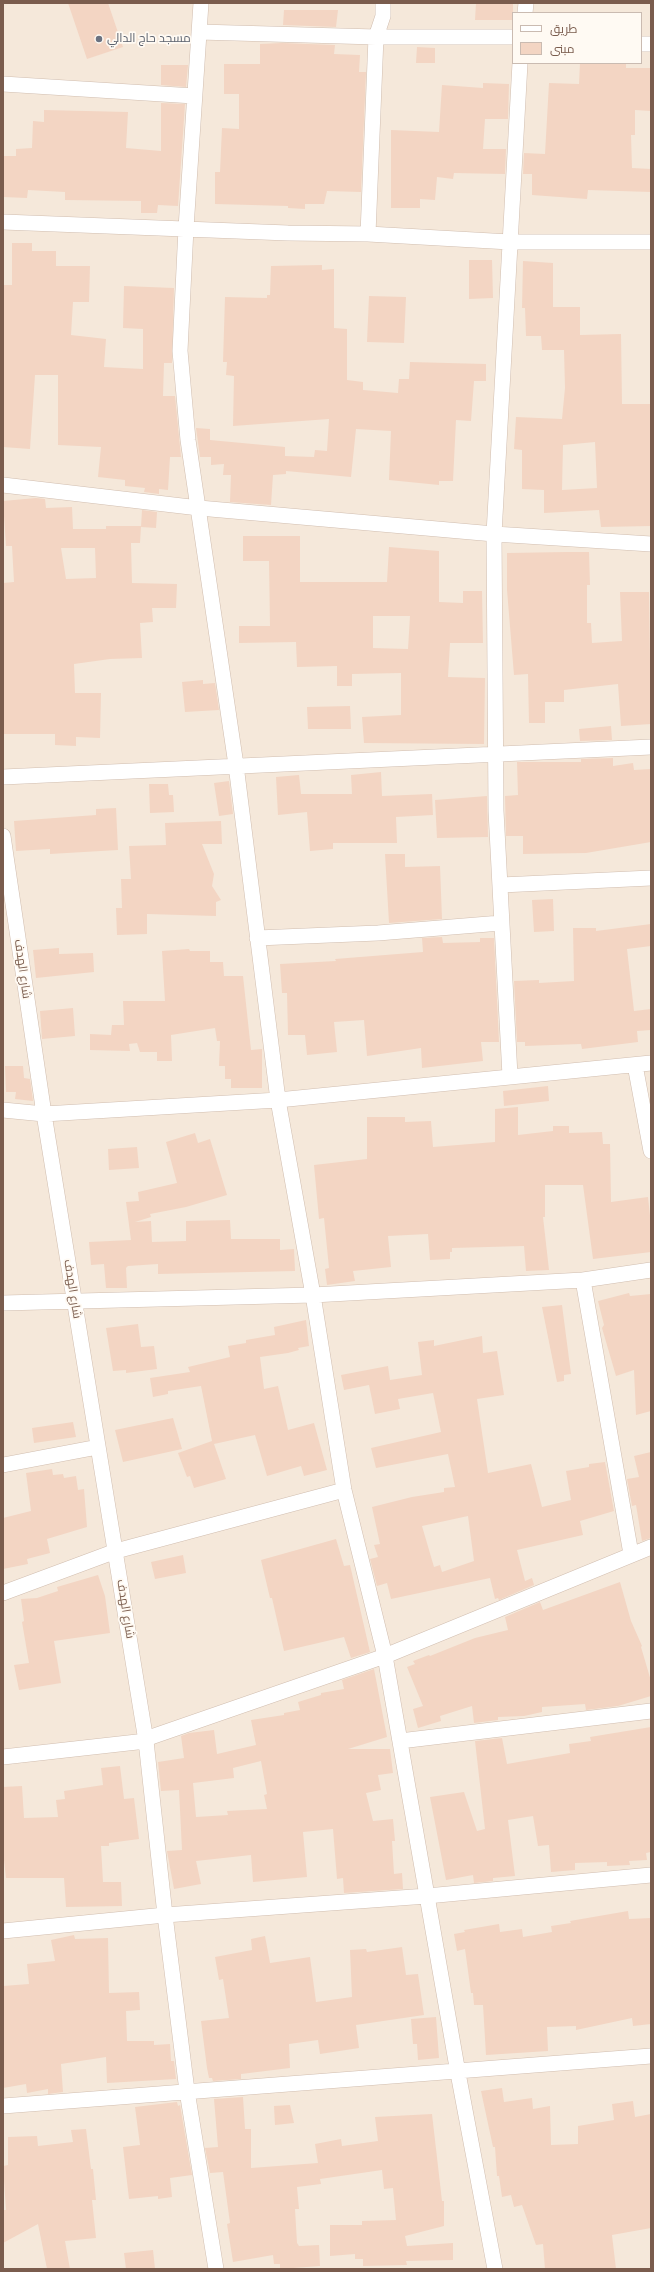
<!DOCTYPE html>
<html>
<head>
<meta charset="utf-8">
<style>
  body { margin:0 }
  #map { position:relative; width:654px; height:2272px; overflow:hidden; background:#fdf6ec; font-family:Poppins,Cairo,sans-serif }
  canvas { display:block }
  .frame { position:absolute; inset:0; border:4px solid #7a5c4d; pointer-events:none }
  .legend { position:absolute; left:512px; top:12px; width:130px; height:52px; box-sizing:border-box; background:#fffaf3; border:1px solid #cabbb1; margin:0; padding:5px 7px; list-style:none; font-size:12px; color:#7a5c4d }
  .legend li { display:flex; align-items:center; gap:8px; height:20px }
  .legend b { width:20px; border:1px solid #cabbb1 }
</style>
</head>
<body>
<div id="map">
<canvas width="654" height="2272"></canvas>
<div class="frame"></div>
<ul class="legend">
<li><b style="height:5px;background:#fff"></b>طريق</li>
<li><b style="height:11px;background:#f3d5c3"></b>مبنى</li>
</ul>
</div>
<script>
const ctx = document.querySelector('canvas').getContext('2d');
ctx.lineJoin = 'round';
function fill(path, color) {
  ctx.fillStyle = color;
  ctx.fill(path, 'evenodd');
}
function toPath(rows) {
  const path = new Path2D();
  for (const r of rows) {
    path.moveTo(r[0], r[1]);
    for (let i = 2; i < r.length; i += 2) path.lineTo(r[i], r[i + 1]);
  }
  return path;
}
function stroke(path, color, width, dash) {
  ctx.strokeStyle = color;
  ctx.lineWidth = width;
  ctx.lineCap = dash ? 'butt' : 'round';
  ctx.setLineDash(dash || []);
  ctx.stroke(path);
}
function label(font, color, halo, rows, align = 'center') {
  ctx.font = font + ' Poppins,Cairo,sans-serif';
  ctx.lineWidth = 3.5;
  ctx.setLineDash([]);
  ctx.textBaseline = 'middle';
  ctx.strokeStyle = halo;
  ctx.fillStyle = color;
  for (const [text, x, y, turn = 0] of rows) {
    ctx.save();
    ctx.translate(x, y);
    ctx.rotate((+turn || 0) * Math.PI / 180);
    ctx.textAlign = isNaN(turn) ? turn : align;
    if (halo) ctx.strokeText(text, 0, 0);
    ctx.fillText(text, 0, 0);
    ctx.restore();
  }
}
fill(toPath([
  [3,3,651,3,651,2269,3,2269],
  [513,13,641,13,641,63,513,63]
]), '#f5e8da');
fill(toPath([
  [68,3,108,3,123,47,87,59],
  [476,3,513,3,513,20,475,20],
  [284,10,338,10,336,27,283,25],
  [282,43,335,45,334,54,360,55,359,72,366,72,361,192,327,191,324,204,305,204,305,209,288,208,288,206,215,204,215,172,220,172,222,128,239,129,239,94,224,94,224,64,260,64,260,44],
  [417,47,435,48,435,63,416,63],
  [580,63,626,63,626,68,651,68,651,111,635,110,635,135,631,135,632,168,651,169,651,192,588,190,587,199,532,195,532,174,523,174,524,153,545,154,549,83,579,84],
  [161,65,188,65,186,87,161,85],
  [483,83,509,84,508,119,485,119,483,149,506,149,505,174,454,173,453,179,437,177,435,200,420,199,420,208,391,208,391,130,439,132,442,85,483,88],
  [161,103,185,104,178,206,158,205,157,213,141,213,141,201,65,200,65,192,28,190,27,198,3,197,3,156,16,156,16,149,32,148,33,121,44,122,44,110,128,112,126,148,161,151],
  [12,243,32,243,32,251,56,251,56,266,90,266,89,302,73,302,71,335,106,339,104,367,143,369,143,329,123,328,124,286,174,288,172,363,164,363,163,396,175,396,181,457,170,457,168,490,159,489,159,494,144,492,145,488,125,486,125,480,98,477,101,447,58,445,58,375,35,375,30,449,3,447,3,285,12,285],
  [469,260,492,260,493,298,469,299],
  [523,261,553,263,553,307,580,307,580,335,621,334,622,404,651,404,651,526,601,527,599,510,544,513,544,490,522,489,522,450,514,449,516,417,562,419,565,388,564,350,542,350,541,336,526,336,525,308,522,308],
  [595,442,597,488,562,490,563,445],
  [322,265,322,270,334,269,334,328,347,329,347,380,363,382,363,390,398,393,399,379,409,379,410,362,486,364,486,381,474,381,471,421,456,420,453,481,439,481,439,485,389,480,391,431,356,429,351,477,286,471,286,474,273,475,271,505,230,502,231,475,223,475,224,464,211,465,211,457,200,457,196,428,210,429,210,440,285,447,285,456,314,457,315,450,327,451,329,419,233,426,234,376,226,375,227,362,223,362,225,297,267,298,267,295,270,295,271,266],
  [369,296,406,297,404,343,367,342],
  [36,498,45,499,46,508,72,507,73,529,106,529,106,526,141,526,140,543,131,543,132,583,177,584,176,608,152,608,153,622,140,623,142,658,110,659,74,664,75,693,101,693,100,738,76,737,76,746,55,745,55,734,4,734,3,583,14,582,12,546,6,546,3,501],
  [61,548,95,548,96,578,66,579],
  [142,510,157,512,156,528,141,527],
  [243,536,300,536,300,582,387,582,389,547,439,551,439,602,463,603,463,591,482,591,483,643,450,643,448,677,485,678,484,744,364,743,362,717,401,715,401,673,352,674,352,686,337,686,337,666,297,667,296,642,239,643,239,626,270,626,269,561,243,561],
  [373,616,410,616,408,649,373,648],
  [567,552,589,552,590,585,587,585,587,623,591,623,592,643,622,641,620,592,649,592,651,724,621,726,618,684,564,690,564,702,545,702,545,723,529,723,528,674,514,675,507,590,507,553],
  [203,680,203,684,215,683,219,710,185,712,182,682],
  [350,706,351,729,308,729,307,707],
  [611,726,612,740,580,741,579,729],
  [613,758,613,766,633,763,634,770,651,769,651,842,586,853,523,854,523,836,506,836,505,796,518,795,517,762,581,762,581,759],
  [381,772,382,796,432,794,433,815,396,817,397,843,333,843,333,849,310,851,307,812,278,815,276,777,299,775,301,794,352,794,351,775],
  [229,781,233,814,219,816,214,783],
  [149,784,168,784,169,795,173,795,174,812,150,813],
  [487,796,488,837,437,838,435,800],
  [116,808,118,850,50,854,50,849,16,851,14,821,96,815,96,809],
  [221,821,222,844,202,844,214,874,212,886,221,900,216,902,216,916,147,914,147,934,117,935,116,908,122,908,121,879,131,879,129,846,166,845,165,823],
  [385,854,405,854,405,867,440,866,442,919,389,923],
  [553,899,554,931,534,932,532,900],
  [651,924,651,946,627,949,634,1011,651,1009,651,1030,637,1031,638,1042,582,1049,581,1044,525,1046,525,1042,517,1042,514,981,539,980,539,983,574,981,573,928,596,928,596,931],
  [442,937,443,943,480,942,480,938,494,938,499,1042,481,1042,483,1061,422,1068,421,1048,367,1056,364,1020,334,1022,337,1052,307,1055,305,1035,288,1035,287,993,282,993,280,964,336,961,335,959,423,952,422,938],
  [59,948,59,954,93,953,94,972,36,978,33,950],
  [189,949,190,951,210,951,210,962,223,962,224,976,243,976,251,1050,262,1049,262,1088,231,1088,231,1079,225,1079,225,1066,219,1066,220,1041,217,1041,215,1028,171,1035,172,1061,157,1061,157,1052,140,1052,137,1043,129,1044,130,1051,90,1050,90,1034,111,1035,112,1025,124,1025,123,1001,165,1001,162,951],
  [73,1008,75,1036,42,1039,40,1011],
  [5,1066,23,1066,24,1078,30,1079,33,1101,15,1099,16,1092,6,1092],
  [548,1086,549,1101,504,1106,503,1091],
  [518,1107,518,1135,553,1131,553,1126,569,1126,569,1133,602,1132,603,1144,610,1144,611,1202,648,1197,651,1225,651,1252,593,1259,583,1185,545,1185,545,1217,543,1217,549,1270,526,1271,524,1246,452,1248,452,1252,450,1252,450,1259,430,1260,428,1234,388,1236,391,1267,353,1271,355,1281,327,1285,325,1269,329,1268,324,1218,319,1219,314,1165,367,1159,367,1117,405,1117,405,1122,431,1121,433,1147,495,1142,495,1109],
  [195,1133,198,1143,210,1139,227,1195,186,1207,150,1214,151,1217,135,1222,151,1221,152,1242,186,1241,186,1221,230,1220,231,1239,280,1239,280,1250,294,1249,295,1271,158,1274,158,1264,128,1266,126,1268,127,1288,106,1288,104,1264,91,1265,89,1242,131,1240,126,1202,139,1201,138,1192,177,1183,166,1142],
  [137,1147,139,1168,109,1170,108,1149],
  [629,1293,630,1296,651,1294,651,1411,636,1415,634,1370,616,1376,602,1328,604,1325,598,1301],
  [562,1305,571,1374,564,1375,564,1381,557,1382,542,1307],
  [306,1320,309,1346,298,1348,299,1350,288,1353,260,1357,264,1389,278,1386,288,1430,314,1423,327,1470,304,1476,301,1466,267,1476,255,1435,214,1444,226,1479,194,1488,190,1476,187,1477,178,1453,212,1441,201,1386,168,1391,168,1394,153,1397,150,1378,190,1372,188,1367,230,1357,228,1346,246,1343,246,1340,275,1335,274,1327],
  [138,1324,141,1347,154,1346,157,1369,126,1373,126,1370,113,1371,106,1328],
  [482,1336,483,1353,497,1351,504,1395,477,1399,488,1473,531,1464,542,1507,571,1500,566,1471,589,1467,589,1464,605,1462,614,1511,580,1521,583,1535,517,1550,525,1581,532,1578,534,1585,499,1600,498,1598,495,1599,490,1578,391,1599,387,1583,377,1586,370,1559,378,1557,374,1545,380,1544,372,1507,412,1497,444,1492,444,1488,455,1487,448,1454,376,1468,371,1448,441,1432,433,1393,398,1399,400,1409,375,1414,369,1385,344,1390,341,1375,388,1366,390,1380,422,1375,418,1342,434,1340,434,1346],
  [468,1516,474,1561,442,1572,440,1565,434,1567,422,1526],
  [173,1418,182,1449,123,1462,115,1430],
  [73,1422,76,1437,34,1443,32,1428],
  [651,1452,651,1538,642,1541,636,1505,632,1506,627,1479,639,1477,634,1456],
  [52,1469,53,1475,63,1474,64,1478,76,1476,78,1490,84,1489,87,1527,47,1539,50,1553,27,1559,28,1564,3,1569,3,1518,31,1511,26,1473],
  [336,1539,344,1566,350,1565,370,1652,351,1658,344,1637,284,1651,272,1598,270,1598,261,1560],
  [183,1555,186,1573,155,1579,151,1562],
  [98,1575,105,1596,110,1633,54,1641,61,1683,19,1690,14,1665,29,1663,22,1622,24,1621,21,1599,37,1598,58,1591,57,1587],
  [620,1582,631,1621,642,1646,641,1647,651,1681,651,1696,618,1706,586,1710,585,1704,542,1707,542,1712,524,1716,498,1717,498,1720,474,1723,472,1706,440,1716,441,1721,418,1728,413,1709,423,1706,407,1667,415,1664,413,1661,429,1655,430,1656,475,1638,508,1630,505,1617,540,1602,543,1610],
  [374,1669,387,1737,348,1749,390,1749,393,1773,378,1775,381,1790,366,1793,373,1821,393,1819,395,1841,392,1841,394,1874,402,1873,403,1889,344,1893,343,1878,337,1879,333,1829,303,1832,307,1877,253,1882,251,1855,196,1861,201,1884,174,1889,167,1851,182,1850,179,1790,161,1791,158,1762,184,1758,181,1736,189,1733,214,1730,217,1754,256,1745,251,1720,284,1715,284,1713,300,1710,298,1702,321,1695,321,1693,344,1689,342,1680],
  [261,1761,267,1794,264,1795,267,1809,227,1811,228,1815,196,1817,193,1783,234,1778,233,1768],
  [651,1727,651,1852,646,1853,647,1860,629,1861,630,1865,607,1866,607,1862,575,1863,575,1870,551,1872,549,1845,538,1846,533,1816,508,1820,515,1876,493,1878,493,1881,474,1883,473,1875,446,1880,430,1797,464,1792,477,1831,485,1829,475,1741,502,1738,507,1764,570,1753,569,1744,591,1741,590,1737],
  [120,1766,124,1799,134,1798,139,1839,109,1843,109,1846,101,1846,103,1882,121,1882,122,1906,66,1907,64,1878,6,1878,3,1851,3,1787,22,1786,24,1818,58,1817,56,1800,65,1799,64,1791,103,1785,101,1768],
  [628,1911,629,1919,651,1918,651,2024,633,2026,632,2018,576,2030,576,2026,547,2027,548,2051,486,2055,483,2005,474,2005,473,1993,471,1993,465,1949,457,1951,454,1934,465,1932,464,1930,499,1924,500,1932,522,1929,523,1937,552,1932,551,1926,571,1923,570,1921],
  [74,1935,75,1939,108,1938,109,1993,139,1992,140,2010,126,2011,127,2041,154,2041,154,2045,170,2044,171,2061,174,2061,176,2079,107,2083,106,2057,61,2064,63,2092,48,2094,48,2089,27,2093,26,2084,3,2088,3,1986,29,1984,27,1964,55,1961,51,1940],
  [265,1936,270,1963,310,1957,316,2002,352,1997,350,1950,366,1949,367,1952,402,1947,406,1975,418,1974,424,2015,356,2025,359,2048,320,2054,318,2040,289,2044,290,2068,241,2074,241,2079,213,2081,212,2078,209,2078,207,2068,201,2021,229,2018,223,1979,219,1980,215,1957,252,1950,251,1939],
  [436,2017,439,2058,418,2060,417,2044,413,2044,411,2019],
  [502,2088,504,2102,532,2098,533,2109,550,2106,551,2145,578,2144,578,2126,614,2120,612,2104,633,2101,635,2117,651,2114,651,2228,612,2235,616,2269,545,2269,543,2244,536,2245,522,2205,514,2207,511,2195,502,2197,499,2176,497,2176,495,2147,493,2147,481,2091],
  [243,2097,245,2129,251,2129,251,2168,318,2163,315,2144,341,2139,342,2146,378,2141,375,2117,432,2114,442,2201,444,2201,444,2226,405,2236,407,2246,453,2243,453,2260,406,2261,407,2265,363,2266,363,2259,355,2259,355,2254,330,2256,330,2225,362,2225,362,2221,396,2220,393,2188,384,2189,382,2170,320,2179,321,2184,297,2187,299,2209,295,2209,297,2243,299,2246,319,2245,320,2266,280,2269,280,2264,274,2264,273,2255,233,2262,227,2224,230,2223,223,2172,210,2173,205,2148,218,2147,214,2099],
  [177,2102,178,2106,180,2105,192,2175,170,2178,172,2197,158,2199,158,2196,129,2199,123,2147,140,2145,135,2107],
  [290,2105,294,2123,275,2125,274,2106],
  [86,2129,91,2169,93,2169,96,2200,92,2200,96,2238,65,2241,70,2269,47,2269,38,2224,3,2243,3,2210,6,2210,3,2166,8,2165,8,2137,37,2136,38,2146,73,2142,71,2130],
  [153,2250,155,2269,126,2269,124,2253]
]), '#f3d5c3');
const minor = toPath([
  [201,3,186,228,180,351,188,440,236,765,278,1100,313,1295,344,1490,385,1656,458,2073,495,2269],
  [525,13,526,3],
  [199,32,376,37,513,37],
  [641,44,651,44],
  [3,84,194,96],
  [3,222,288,233,368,234,510,242,651,242],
  [368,234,376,37,383,16,383,3],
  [3,485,199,508,494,534,651,544],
  [3,777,651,747],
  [3,836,44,1114,146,1741,165,1915,187,2091,216,2269],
  [501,885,651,878],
  [257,938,378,933,501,923],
  [635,1065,651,1151],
  [510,1076,496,811,494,534,520,63],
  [3,1110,44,1114,278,1100,651,1063],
  [583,1280,631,1554],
  [3,1303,313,1295,583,1280,651,1270],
  [3,1465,98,1447],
  [3,1593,116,1551,344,1490],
  [400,1741,651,1711],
  [3,1757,146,1741,151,1737,385,1656,651,1547],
  [3,1931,165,1915,427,1896,651,1875],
  [3,2106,651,2056]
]);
stroke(minor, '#d1beb0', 16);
stroke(minor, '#fff', 15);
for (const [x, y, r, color] of [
  [99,39,4,"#6b7280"]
]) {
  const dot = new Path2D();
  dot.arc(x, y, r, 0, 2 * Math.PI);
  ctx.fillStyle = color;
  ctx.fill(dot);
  stroke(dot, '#fffaf3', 1.5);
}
label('12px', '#5b616d', '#fffaf3', [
  ["مسجد حاج الدالي",107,39]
], 'left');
label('12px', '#7a5c4d', '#fffaf3', [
  ["شارع الهدف",22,969,82],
  ["شارع الهدف",72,1289,81],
  ["شارع الهدف",125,1609,81]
]);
</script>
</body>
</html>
